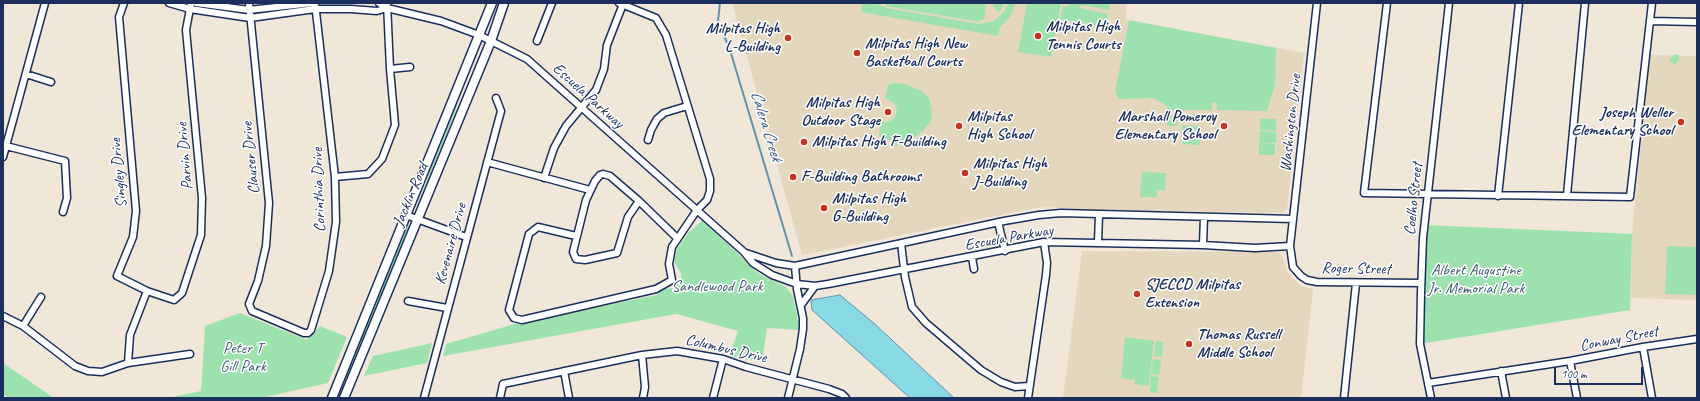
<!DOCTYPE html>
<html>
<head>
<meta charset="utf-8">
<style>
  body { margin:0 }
  #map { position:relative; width:1700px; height:401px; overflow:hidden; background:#f0e7d9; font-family:Caveat,sans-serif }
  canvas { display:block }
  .frame { position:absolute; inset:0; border:4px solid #1b2f5e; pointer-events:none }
  .scale { position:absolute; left:1554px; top:367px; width:89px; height:18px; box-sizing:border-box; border:2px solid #1b2f5e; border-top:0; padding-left:5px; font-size:12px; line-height:14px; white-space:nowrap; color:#1b2f5e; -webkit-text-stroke:3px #fff; paint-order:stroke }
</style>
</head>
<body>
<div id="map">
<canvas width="1700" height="401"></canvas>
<div class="frame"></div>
<div class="scale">100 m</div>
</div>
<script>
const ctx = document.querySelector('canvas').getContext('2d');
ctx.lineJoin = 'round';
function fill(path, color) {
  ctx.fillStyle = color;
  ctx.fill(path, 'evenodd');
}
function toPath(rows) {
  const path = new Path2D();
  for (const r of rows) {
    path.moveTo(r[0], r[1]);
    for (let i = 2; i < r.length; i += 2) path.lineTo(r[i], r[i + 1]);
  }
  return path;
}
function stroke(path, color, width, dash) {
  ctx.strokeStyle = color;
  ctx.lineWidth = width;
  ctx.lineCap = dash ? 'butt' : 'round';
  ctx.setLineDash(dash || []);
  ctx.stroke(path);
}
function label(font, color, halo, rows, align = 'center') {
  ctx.font = font + ' Caveat,sans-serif';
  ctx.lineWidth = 3;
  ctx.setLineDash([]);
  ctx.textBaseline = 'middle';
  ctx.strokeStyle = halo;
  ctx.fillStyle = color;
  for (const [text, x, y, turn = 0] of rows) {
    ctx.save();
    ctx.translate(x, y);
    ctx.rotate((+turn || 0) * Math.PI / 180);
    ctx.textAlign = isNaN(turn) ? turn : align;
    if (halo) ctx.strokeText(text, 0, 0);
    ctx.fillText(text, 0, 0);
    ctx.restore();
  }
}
fill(toPath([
  [732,3,1127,3,1125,20,1304,53,1287,209,1282,213,1095,210,1047,207,1030,209,802,255],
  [1650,55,1697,56,1697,300,1631,298,1632,234],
  [1082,251,1278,252,1282,256,1288,273,1293,279,1301,286,1313,289,1301,398,1063,398]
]), '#e5d6be');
fill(toPath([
  [862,3,876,3,887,8,979,24,994,21,1004,12,1008,4,1004,3,1000,12,994,8,992,3,1016,3,1010,17,1000,27,998,36,861,12],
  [886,3,986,3,984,20,981,19,980,22,886,6],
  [1027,3,1061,3,1051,57,1018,52],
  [1069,3,1110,3,1109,10,1081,5,1080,8,1108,14,1106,27,1060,19,1063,6,1068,7],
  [1129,20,1276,48,1275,84,1267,111,1217,110,1217,103,1212,103,1212,110,1168,110,1166,105,1153,98,1119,99,1115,92],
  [1674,54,1679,55,1679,61,1674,64,1669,61],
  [893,83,905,84,922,91,929,98,932,112,931,121,923,131,911,140,895,146,895,141,883,139,879,136,881,122,891,121,896,115,897,108,894,103,885,98,888,85],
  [461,89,455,113,417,207,430,171,433,160],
  [1167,116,1177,116,1177,126,1167,126],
  [1260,119,1276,119,1276,131,1260,130],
  [1182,125,1200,126,1200,145,1182,144],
  [1260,131,1276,132,1276,143,1259,143],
  [1259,143,1275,144,1275,155,1259,155],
  [1142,172,1166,173,1165,190,1157,190,1157,197,1140,197],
  [703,220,759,274,786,287,793,296,800,330,767,328,762,362,729,356,738,331,676,314,443,356,446,344,518,323,657,295,662,289,673,288,678,285,681,281,681,273,674,262,677,249,689,232],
  [1425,225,1632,234,1630,310,1420,344],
  [406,226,409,226,409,229,340,398,336,398],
  [1667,246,1697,247,1697,295,1665,294],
  [240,313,307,340,320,326,347,337,328,383,261,398,168,398,201,391,205,326],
  [1125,337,1154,341,1149,386,1135,384,1135,380,1121,378],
  [1156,341,1163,342,1162,357,1154,356],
  [432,343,427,363,364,376,373,356],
  [1153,359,1161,360,1159,375,1151,374],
  [3,363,54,398,9,398,3,394],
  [1151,376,1159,377,1157,393,1150,392]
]), '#9de2ae');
const water = toPath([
  [840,295,876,325,954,398,910,398,812,310,811,300,840,295]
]);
fill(water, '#89d9e4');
stroke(water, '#5d95ae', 1);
stroke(toPath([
  [720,3,718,21,730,50,792,256]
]), '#5d95ae', 2);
const minor = toPath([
  [124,3,119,17,136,211,133,237,117,276,147,291,174,300,182,293,201,235,202,198,186,30,191,3],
  [169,3,190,9,250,18,315,9,351,9,377,11,387,8],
  [196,3,249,10,313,3],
  [249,3,269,203,266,246,258,281,249,304,252,311,304,333,308,333,311,330,329,271,336,222,335,177,315,3],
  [379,3,387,8,441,21,479,35,527,59,744,252,753,263,772,275,797,284,815,286,828,284,1044,242,1203,245,1255,248,1290,246],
  [1317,3,1290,246,1293,267,1301,276,1307,280,1317,282,1421,283],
  [1387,3,1364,193,1630,197,1652,3],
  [1650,21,1697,22],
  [537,41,552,3],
  [390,69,410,67],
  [26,74,51,82],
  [648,140,651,130,657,119,664,113,687,106],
  [6,146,65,161,67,198,63,212],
  [3,157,45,3],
  [487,162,590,190],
  [335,177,368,174,382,159,395,125,390,69,387,3],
  [544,178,554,148,566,126,596,90,604,69,607,45,623,4],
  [1567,195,1585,3],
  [1498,196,1519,3],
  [639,201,628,217,617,253,585,260,576,259,573,252,586,200,595,181,600,175,603,174,610,176,639,201,677,238],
  [406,215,466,237],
  [998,222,1005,251],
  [576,236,538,227,529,234,509,310,514,318,522,320,656,289,672,280,669,264,672,247,697,210,707,200,710,191,710,179,666,35,656,18,619,3],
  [1098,242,1099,215],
  [901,243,905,277,912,307,926,323,981,370,1001,382,1015,387,1029,386],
  [1203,245,1204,217],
  [746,253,776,263,795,266,1004,221,1039,215,1061,213,1293,219],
  [972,257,974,269],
  [408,301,447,308],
  [801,305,815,286],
  [3,316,23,326,75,366,88,371,102,372,128,363,190,354],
  [23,326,41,297],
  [1643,347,1652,398],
  [642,355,645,387,643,398],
  [1570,361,1577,398],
  [128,363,130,335,147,291],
  [564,371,569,398],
  [1501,371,1506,398],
  [1428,383,1570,361,1643,347,1697,339],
  [424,398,501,111,496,98],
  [500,398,503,384,642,355,677,351,723,359,746,367,829,389,842,394,846,398],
  [713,398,723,359],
  [788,398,800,349,803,329,803,318,797,289,795,266],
  [1028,398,1046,275,1047,263,1044,242],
  [1344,398,1356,283],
  [1431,398,1420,344,1421,293,1423,238,1449,3]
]);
const major = toPath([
  [332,398,492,3],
  [344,398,491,41,504,3]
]);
stroke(minor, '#1b2f5e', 9);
stroke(major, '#1b2f5e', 11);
stroke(minor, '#fff', 6);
stroke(major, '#fff', 8);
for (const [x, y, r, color] of [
  [1038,36,4,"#c8321e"],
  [788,38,4,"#c8321e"],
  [857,53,4,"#c8321e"],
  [888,112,4,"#c8321e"],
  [1681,122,4,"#c8321e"],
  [959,126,4,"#c8321e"],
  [1224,126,4,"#c8321e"],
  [804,142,4,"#c8321e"],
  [965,173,4,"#c8321e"],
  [793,177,4,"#c8321e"],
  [824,208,4,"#c8321e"],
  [1137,294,4,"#c8321e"],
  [1189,344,4,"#c8321e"]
]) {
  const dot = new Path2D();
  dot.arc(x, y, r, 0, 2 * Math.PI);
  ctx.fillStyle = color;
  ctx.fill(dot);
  stroke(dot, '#fff', 1.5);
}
label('bold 16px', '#1b2f5e', '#fff', [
  ["Milpitas High",1046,27],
  ["Tennis Courts",1046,45],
  ["Milpitas High",780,29,"right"],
  ["L-Building",780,47,"right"],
  ["Milpitas High New",865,44],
  ["Basketball Courts",865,62],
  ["Milpitas High",880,103,"right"],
  ["Outdoor Stage",880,121,"right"],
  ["Joseph Weller",1673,113,"right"],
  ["Elementary School",1673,131,"right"],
  ["Milpitas",967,117],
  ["High School",967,135],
  ["Marshall Pomeroy",1216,117,"right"],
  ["Elementary School",1216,135,"right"],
  ["Milpitas High F-Building",812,142],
  ["Milpitas High",973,164],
  ["J-Building",973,182],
  ["F-Building Bathrooms",801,177],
  ["Milpitas High",832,199],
  ["G-Building",832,217],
  ["SJECCD Milpitas",1145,285],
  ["Extension",1145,303],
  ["Thomas Russell",1197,335],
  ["Middle School",1197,353]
], 'left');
label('16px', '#1b2f5e', '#fff', [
  ["Escuela Parkway",588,96,42],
  ["Washington Drive",1291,123,-84],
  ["Parvin Drive",185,156,-95],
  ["Clauser Drive",251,158,-96],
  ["Singley Drive",119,173,-95],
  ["Corinthia Drive",319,190,-92],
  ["Jacklin Road",411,195,-67],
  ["Coelho Street",1414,199,-84],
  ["Escuela Parkway",1009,238,-10],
  ["Kevenaire Drive",451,244,-75],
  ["Roger Street",1356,269,1],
  ["Conway Street",1619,339,-11],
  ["Columbus Drive",726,349,13]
]);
label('16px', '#3c5c72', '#fff', [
  ["Albert Augustine",1476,271],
  ["Jr. Memorial Park",1476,289],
  ["Sandlewood Park",717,287],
  ["Peter T",243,349],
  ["Gill Park",243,367]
]);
label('italic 17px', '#365a80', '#fff', [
  ["Calera Creek",766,126,73]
]);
</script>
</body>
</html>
